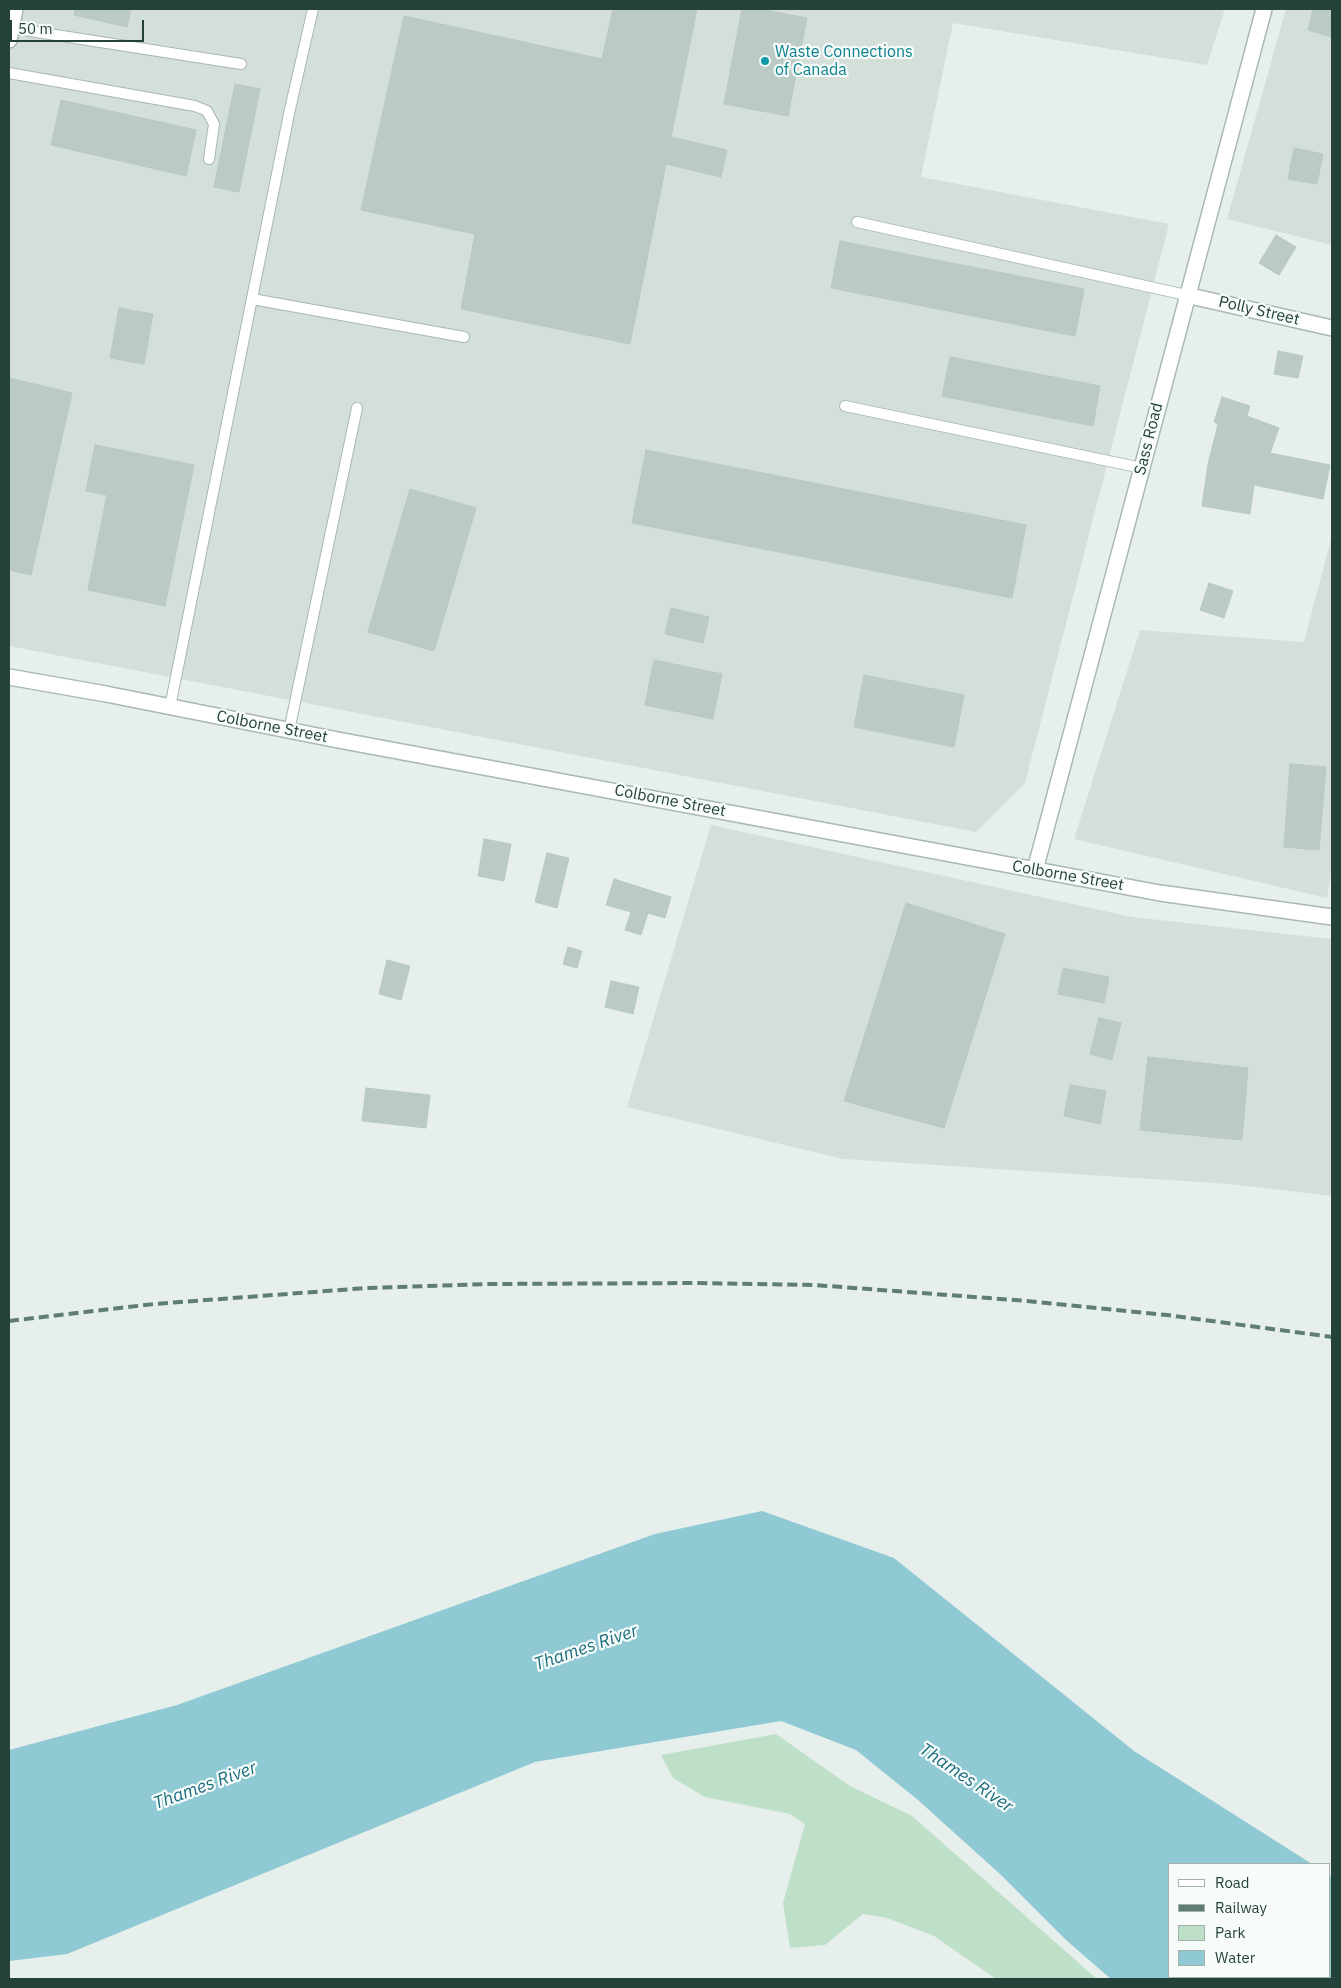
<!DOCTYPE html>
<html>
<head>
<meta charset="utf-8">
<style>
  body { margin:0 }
  #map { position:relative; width:1341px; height:1988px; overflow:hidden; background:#e6efeb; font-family:"IBM Plex Sans",sans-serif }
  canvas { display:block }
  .frame { position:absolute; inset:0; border:10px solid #24423a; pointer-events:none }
  .legend { position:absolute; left:1168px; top:1863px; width:162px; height:115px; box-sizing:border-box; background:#f7fbf9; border:1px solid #a3b1ad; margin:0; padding:6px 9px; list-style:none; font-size:15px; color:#24423a }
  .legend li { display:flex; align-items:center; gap:10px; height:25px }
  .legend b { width:25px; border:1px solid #a3b1ad }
  .scale { position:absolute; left:10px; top:20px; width:134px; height:22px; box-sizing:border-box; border:2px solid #24423a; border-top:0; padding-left:6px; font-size:15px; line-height:18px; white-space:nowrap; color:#24423a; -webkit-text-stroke:4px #f7fbf9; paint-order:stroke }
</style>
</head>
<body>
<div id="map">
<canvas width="1341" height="1988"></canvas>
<div class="frame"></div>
<ul class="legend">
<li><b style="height:6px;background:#fff"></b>Road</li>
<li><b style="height:6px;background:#5f7d75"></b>Railway</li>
<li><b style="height:14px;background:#bfe0c8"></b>Park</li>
<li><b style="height:14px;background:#8ec9d4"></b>Water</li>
</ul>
<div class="scale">50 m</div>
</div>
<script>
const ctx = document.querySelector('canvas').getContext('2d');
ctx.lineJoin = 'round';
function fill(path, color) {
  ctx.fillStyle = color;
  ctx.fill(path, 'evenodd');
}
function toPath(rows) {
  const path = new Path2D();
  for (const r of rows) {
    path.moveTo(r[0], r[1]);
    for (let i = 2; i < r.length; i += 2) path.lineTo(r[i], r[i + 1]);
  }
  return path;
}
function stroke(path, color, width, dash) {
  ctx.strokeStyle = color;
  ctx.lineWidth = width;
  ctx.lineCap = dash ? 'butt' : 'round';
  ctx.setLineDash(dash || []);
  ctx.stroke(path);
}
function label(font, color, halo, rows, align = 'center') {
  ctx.font = font + ' "IBM Plex Sans",sans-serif';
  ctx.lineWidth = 4.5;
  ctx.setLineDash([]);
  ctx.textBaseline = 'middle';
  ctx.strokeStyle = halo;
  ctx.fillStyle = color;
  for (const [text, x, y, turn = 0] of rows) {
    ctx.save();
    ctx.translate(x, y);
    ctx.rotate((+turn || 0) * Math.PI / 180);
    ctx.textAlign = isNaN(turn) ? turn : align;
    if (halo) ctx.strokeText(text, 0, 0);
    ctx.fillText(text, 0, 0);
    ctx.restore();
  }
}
fill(toPath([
  [9,9,1225,9,1207,65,953,23,921,177,1169,224,1025,783,976,832,9,646],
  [1286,9,1332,9,1332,245,1227,219],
  [1332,535,1332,867,1327,898,1074,839,1140,630,1304,642],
  [711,825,1132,917,1332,939,1332,1196,1229,1184,843,1159,627,1107]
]), '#d4dfda');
fill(toPath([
  [776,1734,850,1786,912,1816,1097,1979,996,1979,934,1936,887,1918,863,1914,825,1945,790,1948,783,1903,805,1824,790,1814,705,1797,673,1778,661,1755]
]), '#bfe0c8');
fill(toPath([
  [762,1511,894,1558,1134,1751,1312,1864,1170,1864,1170,1977,1330,1977,1330,1875,1332,1877,1332,1979,1111,1979,1066,1940,1000,1874,918,1800,856,1750,781,1721,535,1762,67,1954,9,1961,9,1750,177,1705,655,1534]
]), '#8ec9d4');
const building = toPath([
  [75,9,131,9,127,27,74,15,75,9],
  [613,9,697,9,671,137,727,150,721,177,666,164,630,344,461,309,475,234,361,210,404,16,602,59,613,9],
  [742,9,759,9,807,18,788,116,724,104,742,9],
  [1313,9,1332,9,1332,37,1308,30,1313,9],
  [235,84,260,89,239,192,214,187,235,84],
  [61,100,196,130,186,176,51,145,61,100],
  [1294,148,1323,154,1317,184,1288,179,1294,148],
  [1276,235,1296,247,1279,275,1259,263,1276,235],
  [840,241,1084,289,1075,336,831,288,840,241],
  [119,308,153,314,144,364,110,358,119,308],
  [1278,351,1303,356,1298,378,1274,374,1278,351],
  [950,357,1100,386,1093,426,942,396,950,357],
  [9,378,72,393,31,575,9,570,9,378],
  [1222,397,1250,406,1247,416,1279,428,1270,453,1330,465,1323,499,1254,485,1250,514,1202,506,1208,464,1218,424,1214,422,1222,397],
  [95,445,194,465,165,606,88,590,107,495,86,491,95,445],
  [646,450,1026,525,1012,598,632,523,646,450],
  [410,489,476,508,434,651,368,632,410,489],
  [1209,583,1233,591,1224,618,1200,610,1209,583],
  [671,608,709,617,703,643,665,634,671,608],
  [654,660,722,674,713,719,645,705,654,660],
  [864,675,964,695,954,747,854,727,864,675],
  [1290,764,1326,767,1319,850,1284,847,1290,764],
  [484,839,511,844,504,881,478,876,484,839],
  [547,853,569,858,557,908,535,902,547,853],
  [614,879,671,897,665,918,648,913,641,935,625,930,631,912,606,905,614,879],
  [906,903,1005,934,944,1128,844,1101,906,903],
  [568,947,582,951,577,968,563,964,568,947],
  [387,960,410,966,401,1000,379,994,387,960],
  [1063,968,1109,977,1104,1003,1058,994,1063,968],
  [611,981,639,987,633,1014,605,1007,611,981],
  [1099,1018,1121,1023,1112,1060,1090,1054,1099,1018],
  [1148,1057,1248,1068,1242,1140,1140,1130,1148,1057],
  [1070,1085,1106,1091,1100,1124,1064,1116,1070,1085],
  [366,1088,430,1095,426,1128,362,1121,366,1088]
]);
fill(building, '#bbcac4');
stroke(building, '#b8c9c2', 1);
const service = toPath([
  [11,28,241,64],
  [9,73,195,106,207,111,214,124,209,159],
  [857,222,1186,295],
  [252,299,464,337],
  [845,406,1142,468],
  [170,707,290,109,313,9],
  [289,731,357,408]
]);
const minor = toPath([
  [9,40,15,9],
  [1186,295,1332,328]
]);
const tertiary = toPath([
  [9,677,106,694,338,740,1160,893,1332,917],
  [1035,870,1264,9]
]);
stroke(service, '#a8b8b2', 12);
stroke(minor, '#a8b8b2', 18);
stroke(tertiary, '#a8b8b2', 18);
stroke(service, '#fff', 10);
stroke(minor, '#fff', 15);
stroke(tertiary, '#fff', 15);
stroke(toPath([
  [9,1321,154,1304,367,1288,487,1284,697,1283,815,1285,1027,1301,1167,1315,1332,1337]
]), '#5f7d75', 4, [10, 5]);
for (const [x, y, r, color] of [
  [765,61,5,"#0f9aa8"]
]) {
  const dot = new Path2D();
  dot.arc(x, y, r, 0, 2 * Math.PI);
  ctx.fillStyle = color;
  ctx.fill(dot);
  stroke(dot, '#f7fbf9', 2);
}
label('16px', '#0d838f', '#f7fbf9', [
  ["Waste Connections",775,52],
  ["of Canada",775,70]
], 'left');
label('16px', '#24423a', '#f7fbf9', [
  ["Polly Street",1259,311,13],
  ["Sass Road",1149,439,-76],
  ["Colborne Street",272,727,11],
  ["Colborne Street",670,801,11],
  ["Colborne Street",1068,876,10]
]);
label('italic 18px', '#1c6f80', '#f7fbf9', [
  ["Thames River",586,1648,-19],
  ["Thames River",966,1778,34],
  ["Thames River",205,1786,-20]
]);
</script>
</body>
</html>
